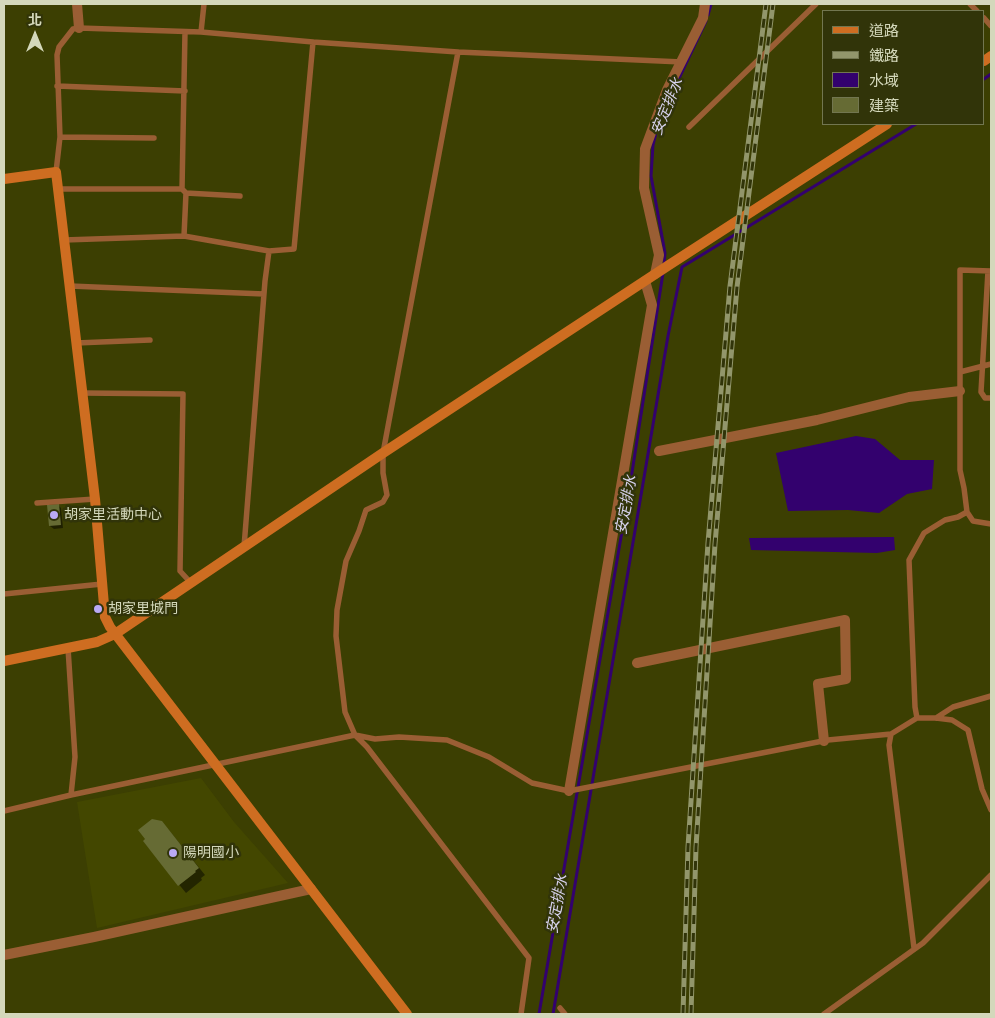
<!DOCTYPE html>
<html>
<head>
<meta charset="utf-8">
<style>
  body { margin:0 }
  #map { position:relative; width:995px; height:1018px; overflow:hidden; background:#3c3f02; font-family:"DejaVu Sans","Noto Sans TC",sans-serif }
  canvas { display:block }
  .frame { position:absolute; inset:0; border:5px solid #d4d8bb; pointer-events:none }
  .legend { position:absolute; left:822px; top:10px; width:162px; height:115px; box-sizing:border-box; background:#313409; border:1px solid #727650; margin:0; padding:6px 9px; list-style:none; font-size:15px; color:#d4d8bb }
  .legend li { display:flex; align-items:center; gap:10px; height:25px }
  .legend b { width:25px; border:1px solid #727650 }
  .north { position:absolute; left:10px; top:10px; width:50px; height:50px; -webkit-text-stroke:4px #313409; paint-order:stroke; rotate:0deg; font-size:14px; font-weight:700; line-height:20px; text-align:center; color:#d4d8bb }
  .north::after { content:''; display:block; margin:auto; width:18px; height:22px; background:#d4d8bb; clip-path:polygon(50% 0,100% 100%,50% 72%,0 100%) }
</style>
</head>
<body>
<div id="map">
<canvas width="995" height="1018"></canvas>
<div class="frame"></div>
<ul class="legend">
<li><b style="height:6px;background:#ce6d21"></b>道路</li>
<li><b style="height:6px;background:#92966b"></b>鐵路</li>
<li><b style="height:14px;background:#33016e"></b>水域</li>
<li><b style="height:14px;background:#666b34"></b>建築</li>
</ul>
<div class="north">北</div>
</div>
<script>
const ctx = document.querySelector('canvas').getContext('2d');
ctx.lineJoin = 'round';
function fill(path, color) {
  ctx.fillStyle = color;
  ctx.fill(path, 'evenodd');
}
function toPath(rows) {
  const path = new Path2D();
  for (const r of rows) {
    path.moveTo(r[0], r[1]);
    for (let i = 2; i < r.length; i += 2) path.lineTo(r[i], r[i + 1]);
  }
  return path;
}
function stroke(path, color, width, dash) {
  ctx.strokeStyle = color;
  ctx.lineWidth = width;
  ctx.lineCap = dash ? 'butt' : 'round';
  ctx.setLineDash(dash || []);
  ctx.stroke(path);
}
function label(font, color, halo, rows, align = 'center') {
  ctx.font = font + ' "DejaVu Sans","Noto Sans TC",sans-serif';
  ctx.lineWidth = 5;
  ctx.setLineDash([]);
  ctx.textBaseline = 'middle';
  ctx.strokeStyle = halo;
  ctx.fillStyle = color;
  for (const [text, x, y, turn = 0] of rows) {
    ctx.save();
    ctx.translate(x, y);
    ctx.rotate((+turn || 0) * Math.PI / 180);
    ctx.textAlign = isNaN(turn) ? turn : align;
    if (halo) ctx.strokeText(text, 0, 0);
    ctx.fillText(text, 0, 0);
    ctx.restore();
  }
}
fill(toPath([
  [201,778,234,822,288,883,97,928,77,802]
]), '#434700');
fill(toPath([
  [856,436,875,439,900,460,934,460,932,489,907,494,879,513,848,510,788,511,776,453],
  [894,537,895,550,877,553,751,550,749,538]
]), '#33016e');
fill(toPath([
  [58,505,61,508,63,528,54,529,50,526],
  [168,829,205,875,201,878,202,880,186,893,144,842]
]), '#0007');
stroke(toPath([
  [708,15,711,4],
  [984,79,991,74],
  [665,108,706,21],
  [656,133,653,145,651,176,665,253,664,265],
  [539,1014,631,479,663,273],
  [553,1014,668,336,682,267,916,124]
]), '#33016e', 3);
fill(toPath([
  [59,504,61,525,49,526,47,505],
  [152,819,162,821,199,868,195,871,196,872,178,886,143,841,145,839,138,830]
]), '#666b34');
stroke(toPath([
  [970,4,977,11],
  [984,18,991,26],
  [201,32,204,4],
  [458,52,383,453,383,473,387,495,383,502,366,510,359,531,346,561,337,610,336,636,345,712,355,735,375,739,399,737,447,740,489,757,532,783,569,791,828,740,891,734],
  [57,86,185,91],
  [689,127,816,4],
  [60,137,154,138],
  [56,172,60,137,57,55,59,47,73,29,79,28,201,32,313,42,458,52,682,62],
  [59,189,182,189],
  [186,193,240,196],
  [184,236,186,193,182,189,185,32],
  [64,240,184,236,269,251],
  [988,271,981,392,985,398,991,398],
  [991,271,960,270,960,470,964,488,967,512,973,521,991,524],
  [70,286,264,294],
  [76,343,150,340],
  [960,372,991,364],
  [82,393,183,394,180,571,191,583],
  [37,503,95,499],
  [244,547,265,281,269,251,294,249,313,42],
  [4,594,102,584],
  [917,718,936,718,952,720,968,730,982,789,991,810],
  [936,718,953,707,991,696],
  [71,795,355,735,367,747,529,958,521,1014],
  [4,811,71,795,75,757,68,648],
  [914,948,889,745,891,734,917,718,915,707,909,560,924,533,945,520,958,517,967,512],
  [560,1008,565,1014],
  [824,1014,923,943,991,875]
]), '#9a5e34', 5.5);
stroke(toPath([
  [77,4,79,28],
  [655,274,659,255,644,188,645,149,667,90,703,18,705,4],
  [659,451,817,420,909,397,960,391],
  [637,663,845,620,846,679,818,684,824,741],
  [569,791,652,305,645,281],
  [4,955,94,937,311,889]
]), '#9a5e34', 10);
stroke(toPath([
  [984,61,991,56],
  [4,179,56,172,95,499,105,617,110,627,407,1014],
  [4,661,97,642,115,634,383,453,669,265,887,124]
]), '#ce6d21', 10);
const rail = toPath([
  [683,1014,688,847,708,543,730,286,766,4],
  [691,1014,696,847,715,544,737,287,773,4]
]);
stroke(rail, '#92966b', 5);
stroke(rail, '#313409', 3, [9]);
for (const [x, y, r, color] of [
  [54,515,5,"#baaaf6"],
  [98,609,5,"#baaaf6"],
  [173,853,5,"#baaaf6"]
]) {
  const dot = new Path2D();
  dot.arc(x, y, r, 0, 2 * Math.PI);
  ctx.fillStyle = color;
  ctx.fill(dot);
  stroke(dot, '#313409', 2);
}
label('14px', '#d4d8bb', '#313409', [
  ["胡家里活動中心",64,515],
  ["胡家里城門",108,609],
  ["陽明國小",183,853]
], 'left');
label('italic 15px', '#d7d2ed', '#313409', [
  ["安定排水",668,107,-68],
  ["安定排水",627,505,-80],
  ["安定排水",558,904,-80]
]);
</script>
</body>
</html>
